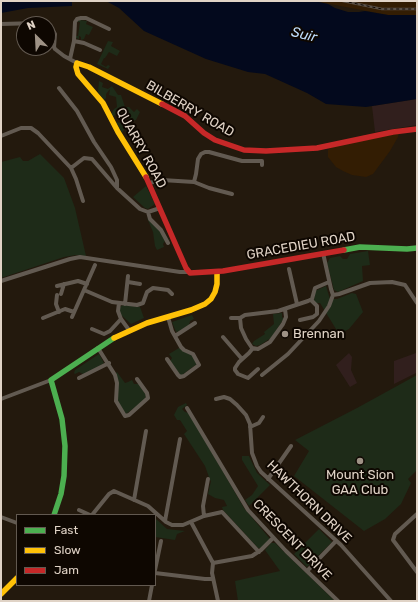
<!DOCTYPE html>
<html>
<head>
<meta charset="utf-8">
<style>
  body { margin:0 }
  #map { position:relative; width:418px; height:602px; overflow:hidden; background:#23190d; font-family:Rubik,sans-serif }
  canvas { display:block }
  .frame { position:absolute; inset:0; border:2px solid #e0d3c6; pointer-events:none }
  .legend { position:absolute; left:16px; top:514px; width:140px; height:72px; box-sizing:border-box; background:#0e0701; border:1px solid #625950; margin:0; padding:5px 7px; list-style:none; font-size:12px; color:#e0d3c6 }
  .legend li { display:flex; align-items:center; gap:8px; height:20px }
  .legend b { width:20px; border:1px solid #625950 }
  .north { position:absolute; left:16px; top:16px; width:40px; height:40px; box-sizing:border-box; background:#0e0701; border:1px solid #625950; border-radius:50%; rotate:336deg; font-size:11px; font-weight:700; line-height:16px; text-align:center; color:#e0d3c6 }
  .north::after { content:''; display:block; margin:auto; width:14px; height:18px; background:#9e9285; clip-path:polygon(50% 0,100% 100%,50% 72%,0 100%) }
</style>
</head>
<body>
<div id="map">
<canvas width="418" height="602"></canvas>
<div class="frame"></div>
<ul class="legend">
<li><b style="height:5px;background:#4caf50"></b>Fast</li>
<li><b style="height:5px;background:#ffc107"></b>Slow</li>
<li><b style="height:5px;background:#c62828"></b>Jam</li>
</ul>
<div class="north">N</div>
</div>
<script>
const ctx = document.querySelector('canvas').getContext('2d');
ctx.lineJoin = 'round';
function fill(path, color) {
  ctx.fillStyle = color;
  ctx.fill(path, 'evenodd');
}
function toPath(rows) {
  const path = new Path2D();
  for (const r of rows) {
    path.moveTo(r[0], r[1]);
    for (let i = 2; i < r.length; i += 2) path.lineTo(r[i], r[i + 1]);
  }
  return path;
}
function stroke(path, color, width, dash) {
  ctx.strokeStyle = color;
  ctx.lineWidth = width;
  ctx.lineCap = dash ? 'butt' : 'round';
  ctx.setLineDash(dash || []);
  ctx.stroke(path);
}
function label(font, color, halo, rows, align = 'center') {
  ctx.font = font + ' Rubik,sans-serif';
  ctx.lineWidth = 4;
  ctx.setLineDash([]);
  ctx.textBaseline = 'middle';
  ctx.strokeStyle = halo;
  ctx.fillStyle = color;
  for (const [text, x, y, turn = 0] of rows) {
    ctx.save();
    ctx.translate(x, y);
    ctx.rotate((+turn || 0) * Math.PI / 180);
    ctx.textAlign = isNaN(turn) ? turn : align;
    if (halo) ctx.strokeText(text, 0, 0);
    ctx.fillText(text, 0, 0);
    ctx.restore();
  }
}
fill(toPath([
  [314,1,417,1,417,15,388,15],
  [399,133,398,137,390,151,373,174,366,177,352,175,343,171,336,167,328,157,328,150,331,147]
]), '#331d03');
fill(toPath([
  [417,99,417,125,375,132,372,106],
  [349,353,352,357,351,370,357,383,350,387,336,365],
  [416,353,417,357,416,373,394,384,394,361]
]), '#311f1d');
fill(toPath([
  [80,20,87,21,86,24,93,27,89,35,86,34,84,39,81,40,81,37,79,36,79,39,76,38,76,36,78,36,80,22,77,22],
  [108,41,113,42,111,46,120,51,117,56,109,52,105,58,104,58,101,64,106,67,108,65,110,66,108,69,97,64],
  [99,81,103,83,102,87,108,89,112,86,118,95,121,95,125,107,129,107,134,112,137,109,140,112,136,120,130,122,122,133,116,122,121,123,122,124,128,120,122,111,112,117,111,114,114,109,117,107,116,97,109,95,110,89,106,94,106,98,104,100,98,92],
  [40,154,64,178,75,208,86,256,76,255,64,257,1,278,1,162,20,157,23,161,28,161],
  [146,186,155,204,148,209,145,208,133,197],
  [147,218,160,230,165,241,163,244,164,247,157,250,155,246,153,232],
  [368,251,370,265,362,266,363,281,338,292,334,290,327,263,330,258,340,256,343,259,347,259,350,254],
  [326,286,330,299,337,299,352,293,356,294,363,312,349,329,339,334,320,303,312,303,314,300,315,291],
  [123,305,140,307,144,318,131,324,120,314,120,307],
  [282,313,282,317,284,319,283,320,271,338,260,345,256,346,252,344,254,341,265,334,264,332,274,324,273,314],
  [192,315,194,319,190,321,189,325,180,331,176,332,172,322],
  [179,348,183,351,192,355,197,364,182,375,180,375,170,361,172,358,169,354],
  [99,354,104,363,92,371,83,374,79,372,75,374,74,373,75,370],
  [117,372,125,383,128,382,132,380,134,384,139,384,146,395,145,400,126,414,117,402,116,373],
  [417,375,417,470,408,479,411,483,401,504,385,519,364,531,294,476,309,451,295,440,357,408],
  [186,403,187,405,182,409,185,412,189,413,244,508,270,539,261,548,258,548,223,510,222,507,227,506,224,500,215,498,208,494,211,481,210,480,205,466,184,434,187,431,180,420,177,420,174,415,178,407],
  [242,456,249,456,257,473,270,485,249,506,245,500,252,495,258,486,242,460],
  [155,518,167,529,185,531,177,534,175,540,155,537],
  [319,529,332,542,307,567,294,554],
  [271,543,275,543,335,601,238,601,235,581,280,571,265,550]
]), '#1e2b18');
fill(toPath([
  [1,1,72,1,72,6,28,8,1,13],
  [106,1,314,1,328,4,335,8,348,12,359,12,365,11,388,15,417,15,417,99,366,107,326,104,307,93,265,74,248,72,206,59,144,31,119,8]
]), '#03091d');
stroke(toPath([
  [1,24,38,23,45,24],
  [48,25,52,29,55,34,54,47,55,49,64,56,77,63],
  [74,41,84,43,100,50],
  [70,59,74,41,75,22,77,19,81,18,86,18,109,29],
  [59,88,77,111,94,142,111,167,117,180,117,188],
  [1,136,21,128,31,128,38,133,71,168,84,158,92,159,117,188,140,209,148,212,160,208],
  [71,168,76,179,83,201],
  [194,182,209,188,232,194],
  [149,183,162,180,194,182,196,174,198,159,201,154,205,152,209,152,242,161,262,161,262,165],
  [148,212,150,219,161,230,168,243],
  [289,269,297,304],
  [1,281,70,259,80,257,180,272,189,272],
  [128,282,140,284],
  [57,286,78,281,87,284],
  [84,290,112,302,137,305,143,303,147,292,153,288,168,290,172,294],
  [61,294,64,284],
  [57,295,56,304,59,312],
  [333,295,339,294,370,283,392,282,405,285,417,303],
  [125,304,128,276],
  [72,317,95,265],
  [43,318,65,309,74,312],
  [231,318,240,318,245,315,278,311,308,301,312,299,315,288,329,282],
  [240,318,241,328,246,339,252,348,258,349,270,342,283,324,286,317,285,309],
  [121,319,129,330],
  [300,320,313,317,317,314,317,306,311,300],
  [92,329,104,334,110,331,121,319,118,311,119,303],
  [175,336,195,323],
  [223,337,242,359],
  [98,348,115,375,117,383,116,401,125,416,129,415,148,398,147,393,137,379],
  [253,348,249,353,239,362,235,368,235,370,238,374,248,378,258,369],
  [167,359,178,375,180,377,184,376,199,365,193,354,184,350,181,347,172,331,168,317],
  [262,375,288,354,319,321,329,306,333,295,331,289,323,253],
  [79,378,109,363],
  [1,399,51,380],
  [216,399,224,397,230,399,237,405,246,415,250,424,252,453,257,466,261,472,341,545,391,601],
  [187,408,248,510,286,551,338,601],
  [250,427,259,423,263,417],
  [268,479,291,446],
  [134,500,146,431],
  [79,510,90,515],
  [417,514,395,534,393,540,417,572],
  [92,515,109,494,114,491,148,506,166,522,172,525,183,525,204,516,222,512,259,552],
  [204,516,203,506,208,479],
  [1,517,17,523],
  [165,521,180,439],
  [191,522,213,563],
  [213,563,252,556,261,550,273,538],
  [213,563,212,573,218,601],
  [309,569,336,541],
  [155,570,161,541],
  [155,573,205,579,213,579],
  [149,601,152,585]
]), '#625a51', 4);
stroke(toPath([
  [344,250,360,247,407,249,417,248],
  [54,515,61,494,64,476,65,446,62,419,51,380,114,338]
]), '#4caf50', 5.5);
stroke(toPath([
  [146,177,118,132,103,103,78,74,76,67,77,63,89,67,162,104],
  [114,338,147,323,191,310,205,304,211,299,215,292,217,284,217,272],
  [1,594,17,578]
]), '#ffc107', 5.5);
stroke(toPath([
  [162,104,185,116,204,133,215,140,244,150,266,151,317,148,393,132,417,129],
  [146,177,186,268,190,273,223,271,344,250]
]), '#c62828', 5.5);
const rail = toPath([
  [343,1,382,9,417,9]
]);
stroke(rail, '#5a5148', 2.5);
stroke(rail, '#0e0701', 1, [3]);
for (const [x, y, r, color] of [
  [285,334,4,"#9e9285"],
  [360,461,4,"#9e9285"]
]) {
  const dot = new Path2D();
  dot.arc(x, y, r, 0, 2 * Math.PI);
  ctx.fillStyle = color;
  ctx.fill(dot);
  stroke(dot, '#0e0701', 1.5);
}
label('13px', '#e0d3c6', '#0e0701', [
  ["BILBERRY ROAD",190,109,30],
  ["QUARRY ROAD",141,148,61],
  ["GRACEDIEU ROAD",301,246,-10],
  ["HAWTHORN DRIVE",309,502,44],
  ["CRESCENT DRIVE",292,540,46]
]);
label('13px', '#e0d3c6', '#0e0701', [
  ["Brennan",293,334],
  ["Mount Sion",360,475,"center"],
  ["GAA Club",360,490,"center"]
], 'left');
label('italic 14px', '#c1dffe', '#0e0701', [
  ["Suir",304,35,14]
]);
</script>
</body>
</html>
